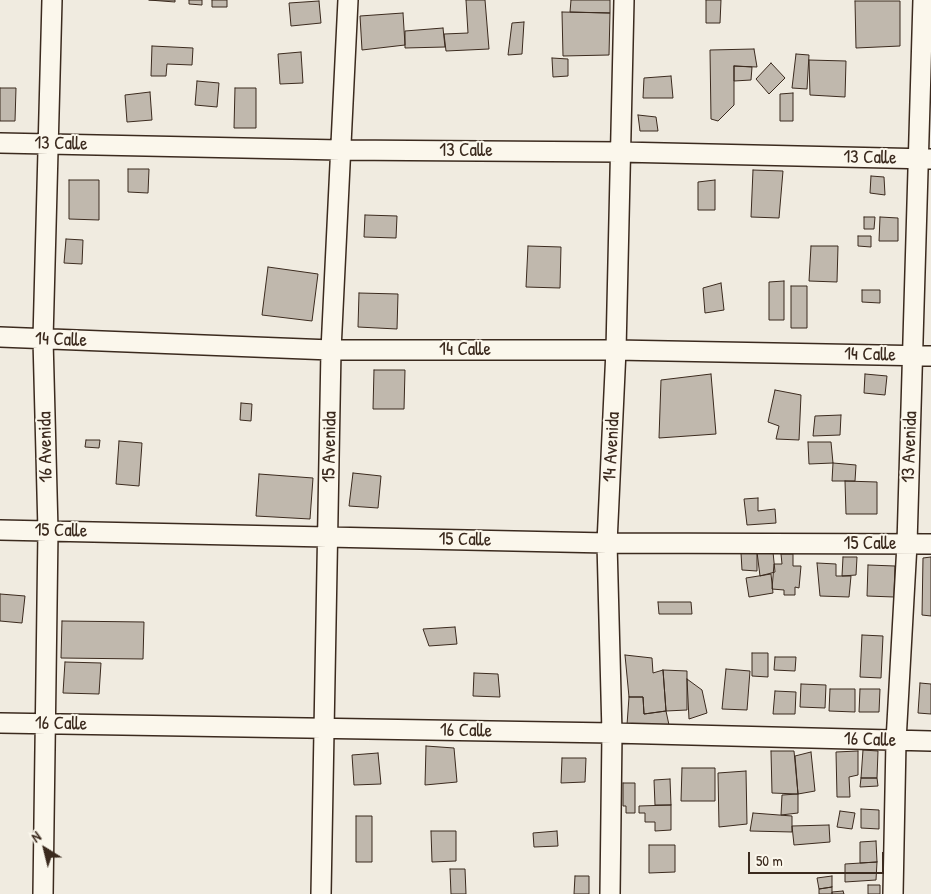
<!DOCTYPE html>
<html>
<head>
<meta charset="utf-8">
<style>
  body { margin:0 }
  #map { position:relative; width:931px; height:894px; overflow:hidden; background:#f0ebe0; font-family:"Patrick Hand",sans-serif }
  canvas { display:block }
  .north { position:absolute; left:20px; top:824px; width:50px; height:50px; -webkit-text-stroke:4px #fbf7ec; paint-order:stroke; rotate:324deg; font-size:14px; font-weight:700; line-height:20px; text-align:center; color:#3b2a1e }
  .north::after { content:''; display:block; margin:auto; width:18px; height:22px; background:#3b2a1e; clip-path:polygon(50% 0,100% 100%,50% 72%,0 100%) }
  .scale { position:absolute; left:748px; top:852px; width:136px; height:22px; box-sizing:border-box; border:2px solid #3b2a1e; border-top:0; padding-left:6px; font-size:15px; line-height:18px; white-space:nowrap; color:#3b2a1e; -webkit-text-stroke:4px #fbf7ec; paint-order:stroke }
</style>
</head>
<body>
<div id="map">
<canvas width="931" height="894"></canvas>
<div class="north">N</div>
<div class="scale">50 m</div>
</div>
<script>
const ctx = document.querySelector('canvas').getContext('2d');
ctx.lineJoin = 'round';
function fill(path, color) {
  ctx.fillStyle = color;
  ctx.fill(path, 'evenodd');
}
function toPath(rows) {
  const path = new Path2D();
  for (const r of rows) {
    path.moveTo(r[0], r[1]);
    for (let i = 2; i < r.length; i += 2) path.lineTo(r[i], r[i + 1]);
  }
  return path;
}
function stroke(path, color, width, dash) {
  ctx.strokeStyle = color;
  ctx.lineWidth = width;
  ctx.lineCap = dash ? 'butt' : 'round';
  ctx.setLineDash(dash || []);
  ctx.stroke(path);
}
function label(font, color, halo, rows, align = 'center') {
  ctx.font = font + ' "Patrick Hand",sans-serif';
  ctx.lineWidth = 4;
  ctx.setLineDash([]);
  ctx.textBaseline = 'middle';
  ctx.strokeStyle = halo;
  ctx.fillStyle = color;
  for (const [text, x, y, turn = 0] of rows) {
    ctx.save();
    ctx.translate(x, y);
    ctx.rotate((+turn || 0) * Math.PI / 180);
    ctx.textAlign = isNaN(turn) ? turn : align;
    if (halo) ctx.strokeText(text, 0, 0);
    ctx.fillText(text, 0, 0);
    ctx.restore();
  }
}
const building = toPath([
  [149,0,175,0,175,2,149,0],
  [189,0,202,0,202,5,189,4,189,0],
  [212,0,227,0,227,7,212,7,212,0],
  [466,0,485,0,489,49,446,51,444,34,468,33,466,0],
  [571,0,610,0,610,13,570,12,571,0],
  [706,0,721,0,720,23,706,23,706,0],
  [319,1,321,23,291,26,289,3,319,1],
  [855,1,900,1,900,46,856,48,855,1],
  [562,12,610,13,609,55,563,56,562,12],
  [403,13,405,45,362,50,360,16,403,13],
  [524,22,522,54,508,55,512,23,524,22],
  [443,28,445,47,405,48,405,31,443,28],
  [152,46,193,48,192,65,167,64,166,76,151,76,152,46],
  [754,49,757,67,734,66,734,105,718,121,711,119,710,50,754,49],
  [301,52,303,83,280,84,278,54,301,52],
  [796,54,809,55,807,89,792,88,796,54],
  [552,58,568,59,568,76,553,77,552,58],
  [809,60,846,61,845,97,810,95,809,60],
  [771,63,785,78,769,94,756,79,771,63],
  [734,66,752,67,751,80,734,81,734,66],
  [671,76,673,98,643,98,644,78,671,76],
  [197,81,219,83,217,107,195,105,197,81],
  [0,88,16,88,15,121,0,121,0,88],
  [235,88,256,88,256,128,234,128,235,88],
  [150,92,152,120,127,122,125,95,150,92],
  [793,93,793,121,780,121,780,94,793,93],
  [638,115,656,117,658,131,640,131,638,115],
  [128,169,149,169,148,193,128,192,128,169],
  [753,170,783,171,779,218,751,217,753,170],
  [871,176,884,177,885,195,870,193,871,176],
  [69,180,99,180,99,220,69,219,69,180],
  [715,180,715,210,698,210,698,182,715,180],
  [365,215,397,216,396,238,364,237,365,215],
  [864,217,875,217,874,229,864,229,864,217],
  [880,217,898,218,898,241,879,241,880,217],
  [858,236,871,236,871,247,858,246,858,236],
  [66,239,83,240,82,264,64,263,66,239],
  [528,246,561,247,560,288,526,287,528,246],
  [811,246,838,246,837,282,809,281,811,246],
  [268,267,318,274,312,321,262,315,268,267],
  [784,281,784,320,769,320,769,282,784,281],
  [721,283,724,310,705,313,703,288,721,283],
  [791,286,807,286,807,328,791,328,791,286],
  [862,290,880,290,880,303,862,302,862,290],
  [359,293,398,294,397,329,358,327,359,293],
  [374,370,405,370,404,409,373,409,374,370],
  [711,374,716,434,659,438,661,380,711,374],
  [865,374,887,376,885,395,864,393,865,374],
  [775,390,801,395,799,440,776,439,779,426,768,422,775,390],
  [241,403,252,404,251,421,240,420,241,403],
  [841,415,840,435,813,436,815,416,841,415],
  [86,440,100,440,99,448,85,447,86,440],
  [119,441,142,443,139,486,116,484,119,441],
  [808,442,831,442,833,463,809,464,808,442],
  [833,463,856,465,855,481,832,481,833,463],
  [353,473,381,476,378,508,349,506,353,473],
  [259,474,313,478,310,519,256,516,259,474],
  [845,481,877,482,877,514,846,514,845,481],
  [758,498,758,511,775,509,776,523,747,525,744,499,758,498],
  [757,552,757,571,742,570,741,553,757,552],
  [757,552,773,552,775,572,760,576,757,552],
  [781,554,793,554,793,566,801,566,799,588,795,587,795,595,784,595,784,590,772,589,774,564,782,564,781,554],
  [843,557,857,557,856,575,842,576,843,557],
  [931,557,931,616,922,615,923,558,931,557],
  [817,563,836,564,836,576,851,576,849,597,820,596,817,563],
  [868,565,895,566,894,597,867,596,868,565],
  [771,574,773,593,749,597,746,578,771,574],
  [0,594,25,596,22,623,0,621,0,594],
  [658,602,691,602,692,614,659,614,658,602],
  [62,621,144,622,143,659,61,658,62,621],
  [455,627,457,644,429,646,423,629,455,627],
  [862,635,883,636,881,678,860,677,862,635],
  [752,653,768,653,768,677,752,676,752,653],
  [625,655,652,658,653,673,663,670,666,711,644,714,643,697,629,697,625,655],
  [775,657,796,657,795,671,774,670,775,657],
  [65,662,101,663,99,694,63,693,65,662],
  [726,669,750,671,747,710,722,709,726,669],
  [663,670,687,671,687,710,666,711,663,670],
  [474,673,498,674,500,697,473,696,474,673],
  [687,679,702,690,707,713,689,719,687,679],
  [920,683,931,684,931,714,918,713,920,683],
  [801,684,826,685,825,708,800,707,801,684],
  [830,689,855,689,855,712,829,711,830,689],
  [860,689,880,689,879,712,859,712,860,689],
  [775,691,796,692,795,714,773,714,775,691],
  [629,697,643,697,644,714,666,711,669,725,627,725,629,697],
  [426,746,454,748,457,782,425,785,426,746],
  [863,750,878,751,877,778,861,778,863,750],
  [771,751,794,751,798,794,772,793,771,751],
  [858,751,858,775,849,777,850,797,837,797,836,752,858,751],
  [811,752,815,791,798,794,795,756,811,752],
  [378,753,381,784,354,785,352,755,378,753],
  [562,758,586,758,585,782,561,783,562,758],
  [682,768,715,768,715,801,681,801,682,768],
  [746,771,747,824,719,827,718,773,746,771],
  [861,778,877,778,878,786,860,787,861,778],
  [670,779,671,805,655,805,654,780,670,779],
  [623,783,635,783,635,813,626,813,626,806,623,806,623,783],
  [798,794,798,813,781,815,782,795,798,794],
  [671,805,671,830,655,831,655,822,645,822,645,813,639,813,639,806,671,805],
  [861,809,879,810,879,829,861,828,861,809],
  [840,811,855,813,852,829,837,827,840,811],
  [753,813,792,816,792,832,750,831,753,813],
  [356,816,372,816,372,862,356,862,356,816],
  [829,825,830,842,794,845,792,826,829,825],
  [431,831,456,831,456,861,432,862,431,831],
  [557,831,558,846,534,847,533,833,557,831],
  [876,841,877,862,860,863,860,842,876,841],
  [649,845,675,845,675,872,649,873,649,845],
  [877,862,876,880,845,882,845,864,877,862],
  [450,869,465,869,466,894,451,894,450,869],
  [575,876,589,876,589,894,574,894,575,876],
  [832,876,832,887,819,889,817,878,832,876],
  [868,885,880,885,880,894,868,894,868,885],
  [832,887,832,894,819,894,819,889,832,887],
  [843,891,844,894,832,894,832,892,843,891]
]);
fill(building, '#c0b8ad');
stroke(building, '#3b2a1e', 1);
const street = toPath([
  [0,143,340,150,620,152,931,159],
  [0,337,331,350,616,350,931,356],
  [0,530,607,543,931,544],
  [0,723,612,733,931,741],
  [43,894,48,531,43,339,52,0],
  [321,894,331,350,348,0],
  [610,894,612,733,607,543,616,350,624,0],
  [893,894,896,741,907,544,923,0]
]);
stroke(street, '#3b2a1e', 22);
stroke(street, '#fbf7ec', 19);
label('19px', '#3b2a1e', '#fbf7ec', [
  ["13 Calle",61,144,1],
  ["13 Calle",466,151],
  ["13 Calle",870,158,1],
  ["14 Calle",61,340,2],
  ["14 Calle",465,350],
  ["14 Calle",870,355,1],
  ["16 Avenida",46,447,-91],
  ["15 Avenida",330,447,-89],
  ["14 Avenida",612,447,-87],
  ["13 Avenida",910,447,-88],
  ["15 Calle",61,531,1],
  ["15 Calle",465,540,1],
  ["15 Calle",870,544],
  ["16 Calle",61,724,1],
  ["16 Calle",466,731,1],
  ["16 Calle",870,740,2]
]);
</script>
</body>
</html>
